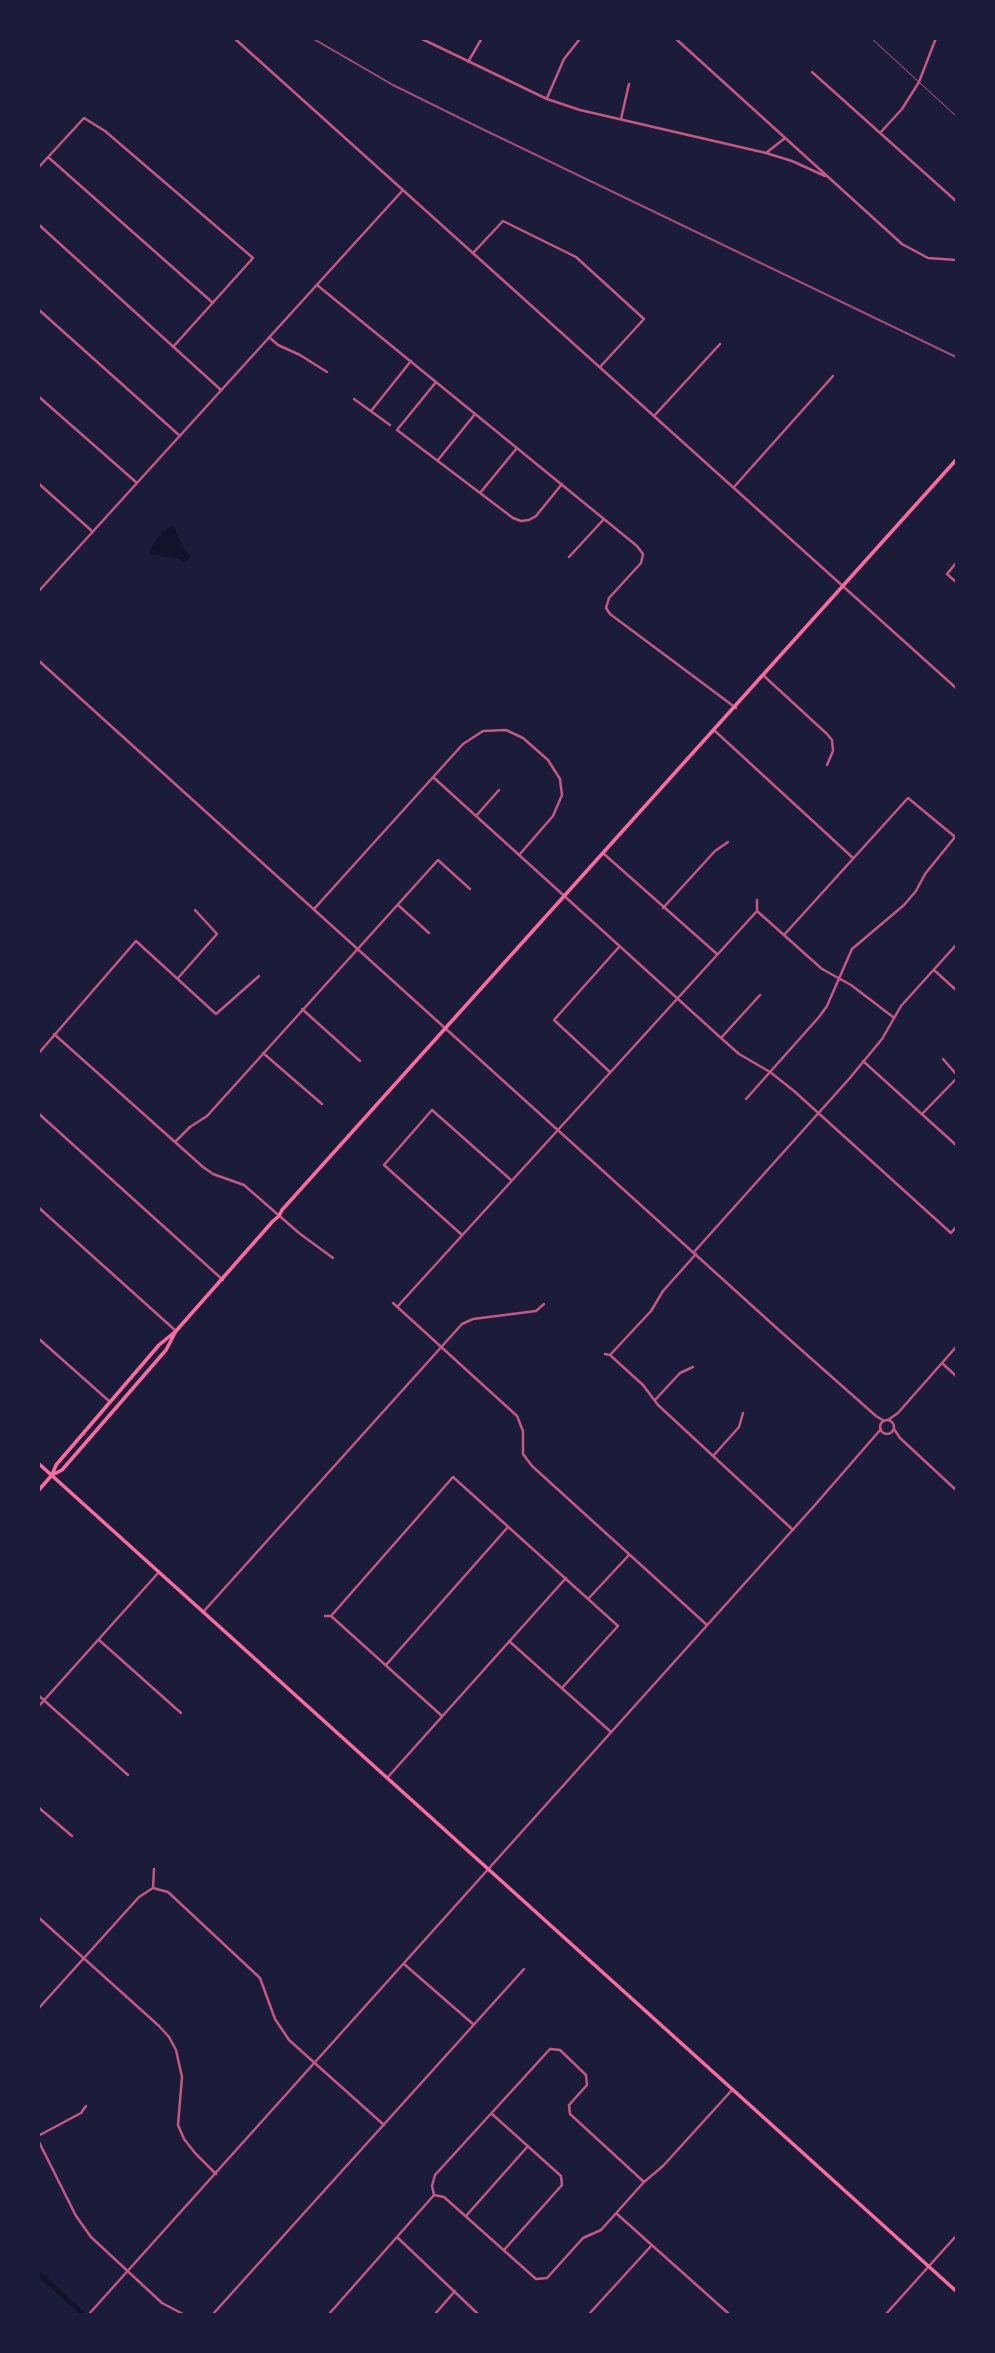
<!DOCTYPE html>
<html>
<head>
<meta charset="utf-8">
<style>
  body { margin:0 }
  #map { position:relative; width:995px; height:2353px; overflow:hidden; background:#1b1b3a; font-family:Ubuntu,sans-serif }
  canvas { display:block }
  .frame { position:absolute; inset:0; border:40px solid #1b1b3a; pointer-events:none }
</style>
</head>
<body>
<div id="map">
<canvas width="995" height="2353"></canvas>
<div class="frame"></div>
</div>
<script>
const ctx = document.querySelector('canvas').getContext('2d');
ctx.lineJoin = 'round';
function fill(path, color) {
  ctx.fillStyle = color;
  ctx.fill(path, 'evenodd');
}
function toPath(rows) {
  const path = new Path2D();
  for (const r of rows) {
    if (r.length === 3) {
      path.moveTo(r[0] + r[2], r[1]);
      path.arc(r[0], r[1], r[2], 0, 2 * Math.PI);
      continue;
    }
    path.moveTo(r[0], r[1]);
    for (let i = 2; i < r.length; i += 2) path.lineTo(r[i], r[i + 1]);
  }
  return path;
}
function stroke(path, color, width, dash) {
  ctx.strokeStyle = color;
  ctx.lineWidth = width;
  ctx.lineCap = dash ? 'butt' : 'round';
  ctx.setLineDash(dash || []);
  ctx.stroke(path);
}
fill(toPath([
  [173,525,185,551,191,556,184,563,179,559,150,554,150,550,163,531]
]), '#12122b');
stroke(toPath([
  [38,2273,82,2313]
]), '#12122b', 5);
stroke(toPath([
  [871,38,956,116]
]), '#c65784', 1);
stroke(toPath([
  [420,38,547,99,580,110,766,153,785,138],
  [675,38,902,244,928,258,956,260],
  [468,62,482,38],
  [812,72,956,201],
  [547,98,564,59,579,40],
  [621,119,629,84],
  [880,133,902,109,919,82,936,38],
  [766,153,792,161,825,176],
  [48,157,213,303],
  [38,168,84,118,105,131,253,258,173,347],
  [38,224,221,390],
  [473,253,503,221,576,257,644,319,600,367],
  [317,285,637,546,643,554,641,563,609,598,606,608,610,614,736,708],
  [38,309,180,436],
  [269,337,278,345,300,355,327,372],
  [436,382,397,430,513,518,521,521,529,520,536,516,562,484],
  [38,396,137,483],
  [354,399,390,425],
  [371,411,411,361],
  [654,416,720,344],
  [438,460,475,414],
  [38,483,93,532],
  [734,487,833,376],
  [480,493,517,448],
  [569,557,604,519],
  [956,563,947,574,956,582],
  [764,676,827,734,832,740,833,751,827,765],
  [715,731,853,858],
  [433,777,721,1038,739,1054,770,1072,794,1091,951,1233,956,1227],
  [476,816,499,790],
  [604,854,717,954],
  [398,905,429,933],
  [663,908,715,851,728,842],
  [314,909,463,744,483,731,506,730,523,738,548,760,560,779,562,795,553,816,520,854],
  [757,911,822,969,851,985,893,1017],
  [784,935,908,798,954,836],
  [934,970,956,990],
  [178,978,217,934,195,910],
  [302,1009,360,1061],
  [54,1034,203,1167,213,1174,244,1185,299,1233,333,1258],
  [721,1038,760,995],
  [263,1053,322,1104],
  [38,1054,136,941,216,1014,259,976],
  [943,1059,956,1074],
  [863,1061,956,1145],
  [610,1072,554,1020,619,947],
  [746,1099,819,1017,827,1006,852,949,904,905,916,891,925,874,955,837],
  [38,1113,223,1280],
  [922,1114,956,1079],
  [176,1141,190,1127,207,1116,438,860,470,889],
  [38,1207,176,1331],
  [462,1235,384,1165,432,1110,511,1180],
  [694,1252,849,1079,882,1039,901,1006,956,945],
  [393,1303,517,1416,523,1431,523,1454,532,1466,707,1625],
  [397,1307,757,911,757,900],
  [38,1338,109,1401],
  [605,1354,610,1355,643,1385,658,1405,793,1530],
  [610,1355,651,1311,663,1291,696,1254],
  [942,1363,956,1376],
  [655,1400,680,1373,693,1367],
  [714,1455,739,1427,743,1413],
  [589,1598,629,1555],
  [204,1611,462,1324,473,1319,536,1311,544,1304],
  [325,1616,331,1616,453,1477,618,1626,562,1688],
  [331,1616,442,1716],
  [99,1640,181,1713],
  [509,1641,611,1732],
  [386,1665,508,1527],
  [38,1695,128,1775],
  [38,1707,159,1572],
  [388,1777,566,1578],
  [38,1807,72,1836],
  [154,1869,153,1888,168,1892,260,1978,275,2019,289,2040,384,2125],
  [38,1917,159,2026,169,2037,176,2050,182,2077,178,2125,184,2139,195,2153,216,2174],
  [404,1964,473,2024],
  [38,2009,139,1897,153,1888],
  [492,2114,561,2176,562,2185,504,2250],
  [38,2136,81,2113,86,2106],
  [38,2140,76,2216,91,2237,162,2303,183,2314],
  [434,2195,444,2197,536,2279,547,2278,583,2238,601,2230,644,2182,663,2166,732,2090],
  [434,2195,432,2186,435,2175,550,2049,560,2050,586,2075,587,2085,569,2105,570,2114,644,2182],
  [617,2214,729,2314],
  [466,2216,528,2146],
  [398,2238,478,2314],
  [213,2314,524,1969],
  [329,2314,434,2195],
  [435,2314,455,2291],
  [589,2314,652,2245]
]), '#c65784', 2.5);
stroke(toPath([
  [234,38,956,688],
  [38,592,403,190],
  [38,660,780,1331,876,1416,884,1421],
  [888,1420,898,1413,956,1347],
  [887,1427,7],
  [894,1429,900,1438,956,1490],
  [89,2314,815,1505,881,1429],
  [886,2314,956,2236]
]), '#c65784', 2.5);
stroke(toPath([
  [38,1491,52,1475]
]), '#ff6b9d', 3.5);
stroke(toPath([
  [176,1331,273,1221,279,1216,282,1210,956,460],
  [176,1331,166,1350,62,1470,52,1475,56,1465,159,1345,176,1331],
  [38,1463,956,2291]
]), '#ff6b9d', 3.5);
stroke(toPath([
  [312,38,393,85,478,127,956,357]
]), '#a44b75', 2);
</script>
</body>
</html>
